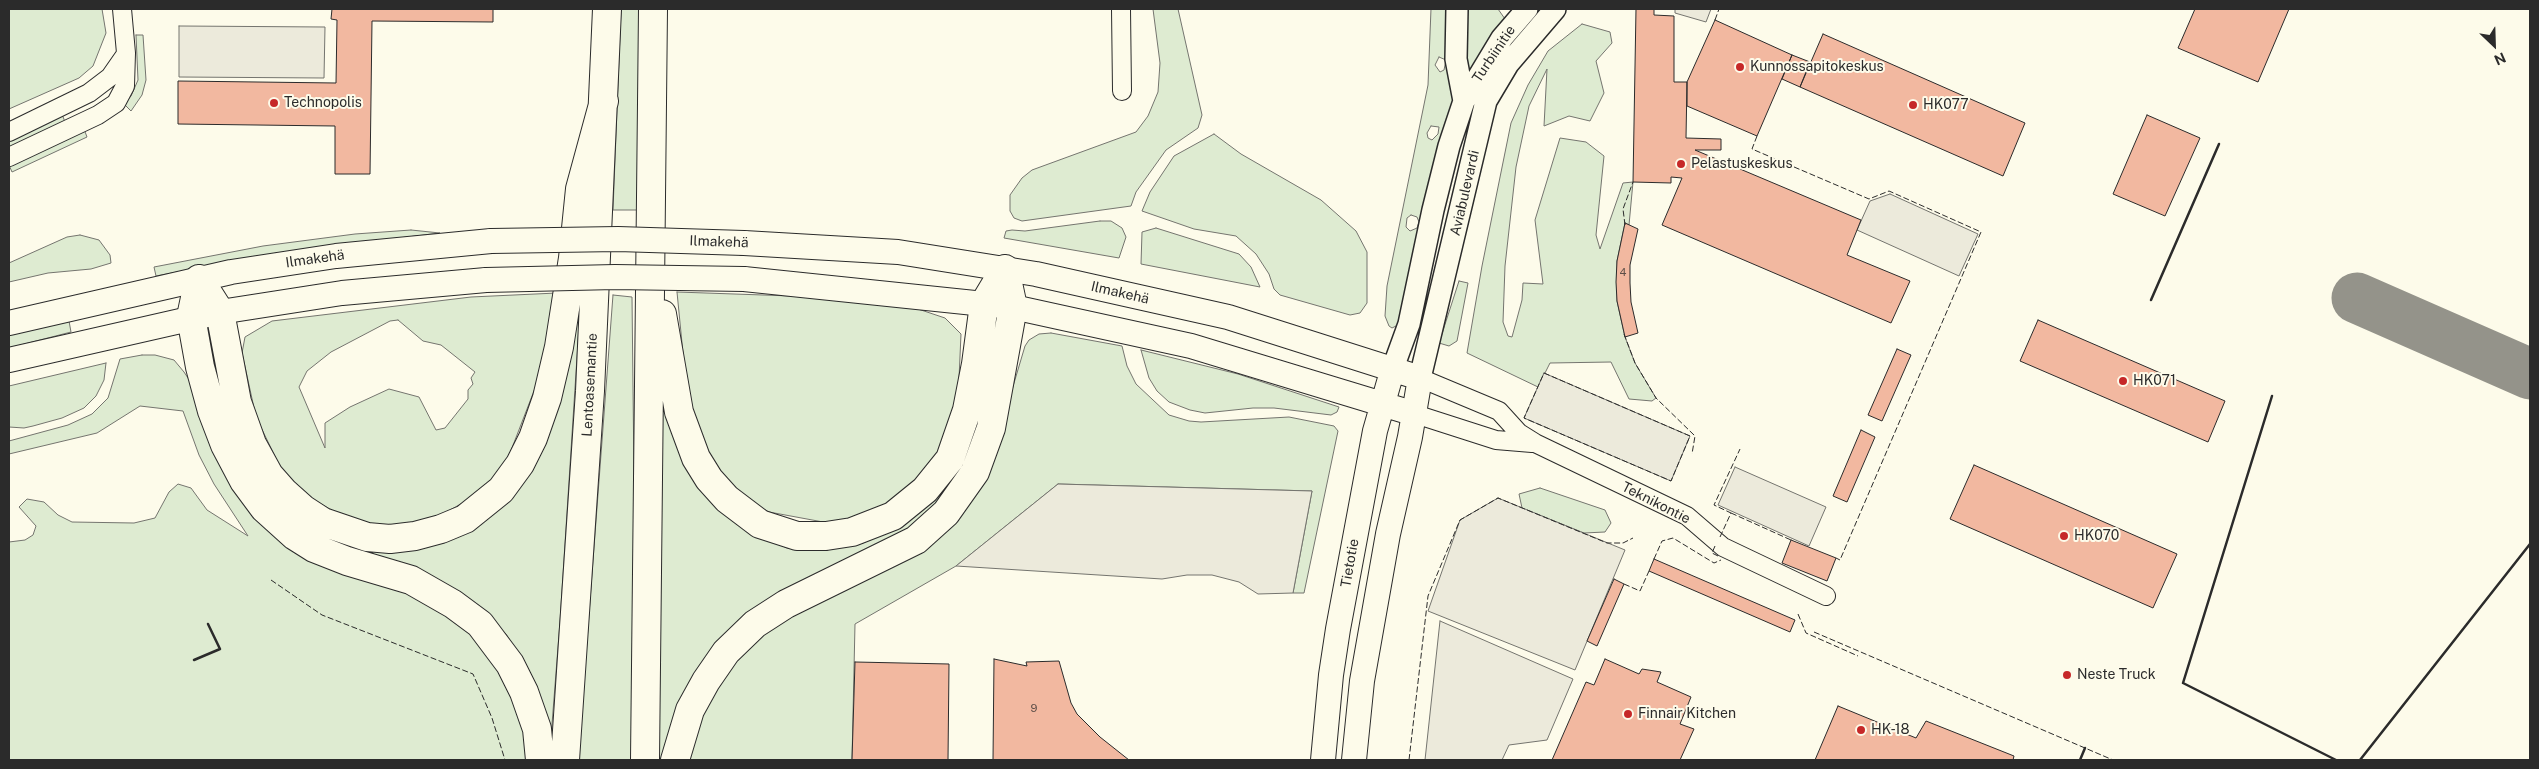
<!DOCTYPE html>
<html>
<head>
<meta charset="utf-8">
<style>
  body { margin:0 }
  #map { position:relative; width:2539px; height:769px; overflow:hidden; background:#fdfbea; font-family:"Public Sans",sans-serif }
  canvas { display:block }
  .frame { position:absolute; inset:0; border:10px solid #2b2b2b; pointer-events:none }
  .north { position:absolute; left:2469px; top:20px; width:50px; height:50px; -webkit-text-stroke:4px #fdfbea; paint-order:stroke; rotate:156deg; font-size:14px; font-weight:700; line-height:20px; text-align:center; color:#2b2b2b }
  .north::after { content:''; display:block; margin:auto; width:18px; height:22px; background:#2b2b2b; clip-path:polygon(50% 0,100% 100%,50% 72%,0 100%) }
</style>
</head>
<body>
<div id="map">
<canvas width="2539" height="769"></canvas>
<div class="frame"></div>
<div class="north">N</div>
</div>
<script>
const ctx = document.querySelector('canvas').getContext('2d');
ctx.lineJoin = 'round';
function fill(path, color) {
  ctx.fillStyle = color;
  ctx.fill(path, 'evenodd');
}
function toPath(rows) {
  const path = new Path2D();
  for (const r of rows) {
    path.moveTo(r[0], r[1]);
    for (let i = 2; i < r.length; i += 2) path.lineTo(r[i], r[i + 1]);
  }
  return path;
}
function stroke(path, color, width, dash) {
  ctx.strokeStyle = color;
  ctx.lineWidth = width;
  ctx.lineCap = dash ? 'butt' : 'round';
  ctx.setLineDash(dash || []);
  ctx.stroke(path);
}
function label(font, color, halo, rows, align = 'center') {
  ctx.font = font + ' "Public Sans",sans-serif';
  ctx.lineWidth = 4;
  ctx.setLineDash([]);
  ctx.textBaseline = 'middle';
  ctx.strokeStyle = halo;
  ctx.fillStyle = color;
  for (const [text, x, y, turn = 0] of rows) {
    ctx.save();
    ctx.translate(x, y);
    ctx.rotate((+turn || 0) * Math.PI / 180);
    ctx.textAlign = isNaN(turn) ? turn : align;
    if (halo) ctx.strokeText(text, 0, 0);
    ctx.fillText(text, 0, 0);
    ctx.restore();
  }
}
const green = toPath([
  [9,9,102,9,106,33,93,66,79,78,9,109,9,9],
  [621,9,641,9,639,210,613,210,621,9],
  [1153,9,1178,9,1202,115,1198,128,1166,150,1136,192,1131,206,1022,221,1014,218,1010,211,1010,195,1022,178,1032,170,1136,132,1148,116,1158,92,1160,63,1153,9],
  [1431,9,1450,9,1455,98,1398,325,1392,328,1389,326,1385,316,1387,286,1428,85,1431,9],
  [1439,57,1446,60,1444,70,1440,72,1435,65,1439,57],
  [1431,126,1439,127,1438,134,1432,140,1428,138,1427,133,1431,126],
  [1411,215,1417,217,1419,222,1417,228,1410,231,1406,227,1407,218,1411,215],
  [1464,9,1498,9,1505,19,1470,72,1468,72,1464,53,1464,9],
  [1582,24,1610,32,1612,43,1596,61,1604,93,1590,121,1569,116,1544,126,1547,69,1529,106,1516,167,1505,266,1503,322,1508,336,1512,337,1522,300,1523,283,1543,284,1535,220,1560,138,1586,142,1604,156,1596,235,1600,249,1623,183,1633,182,1629,225,1625,223,1617,261,1617,301,1625,337,1635,363,1656,398,1652,401,1629,399,1611,362,1550,363,1538,387,1467,353,1482,266,1511,123,1528,85,1548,51,1582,24],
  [136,35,143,35,146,80,142,95,131,111,124,104,131,96,138,80,136,35],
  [62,114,65,122,9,148,9,139,62,114],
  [84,129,87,137,12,172,9,165,84,129],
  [1214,134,1241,154,1321,200,1356,231,1367,252,1367,303,1360,313,1350,315,1280,295,1274,289,1269,274,1256,254,1236,236,1194,229,1142,211,1150,192,1174,156,1214,134],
  [1100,221,1111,221,1122,228,1126,237,1119,258,1004,238,1006,231,1012,230,1025,231,1100,221],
  [1156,228,1239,254,1251,267,1260,287,1141,264,1142,232,1156,228],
  [411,230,440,233,277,253,156,276,154,267,263,246,355,234,411,230],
  [80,235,99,240,110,255,111,263,91,269,48,273,9,282,9,263,67,237,80,235],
  [1459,281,1468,283,1457,341,1449,346,1439,343,1459,281],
  [677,292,792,296,915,308,945,318,961,334,958,401,943,452,913,489,876,512,834,524,769,512,749,501,719,475,697,427,686,384,677,292],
  [557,293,544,365,505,466,475,496,434,519,390,527,348,519,308,497,282,471,256,417,242,353,245,337,272,321,471,297,557,293],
  [398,320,423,341,441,345,475,372,471,378,473,384,468,390,468,399,445,428,436,430,419,397,389,389,350,407,325,423,325,448,299,387,307,371,331,352,390,321,398,320],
  [581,295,560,621,550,750,527,667,506,634,473,603,391,564,309,532,350,539,493,510,581,295],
  [613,295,632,297,635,567,632,760,578,760,613,295],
  [69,321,71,332,9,348,9,333,69,321],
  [1051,333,1122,346,1127,366,1136,384,1169,415,1189,421,1201,422,1289,417,1334,426,1338,431,1304,593,1293,593,1312,491,1058,484,956,566,855,624,852,760,684,760,714,683,775,622,927,546,966,509,987,474,1025,346,1029,340,1039,334,1051,333],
  [1141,350,1238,374,1339,407,1337,412,1331,415,1274,408,1253,408,1205,413,1190,410,1169,402,1157,391,1149,378,1141,350],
  [142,355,155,355,174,360,184,372,192,384,237,494,459,618,511,682,532,760,9,760,9,542,25,540,33,535,36,526,19,507,27,499,44,502,58,515,72,522,134,523,155,518,169,492,178,484,191,488,207,510,248,536,214,484,199,455,183,411,140,406,97,433,9,454,9,441,68,425,92,414,108,398,120,359,142,355],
  [106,363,104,380,96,396,84,408,62,418,33,426,24,428,9,427,9,386,106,363],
  [663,382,672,425,771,541,787,548,830,548,863,543,881,535,913,515,951,471,958,476,923,521,818,577,678,708,672,722,662,760,655,760,663,382],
  [1540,488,1605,510,1611,523,1605,532,1584,533,1522,508,1519,494,1540,488]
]);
fill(green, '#deebd1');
stroke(green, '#74746e', 1);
const parking = toPath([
  [1675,9,1711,9,1706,22,1675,13,1675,9],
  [179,26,325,27,324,78,179,77,179,26],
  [1890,194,1978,234,1959,276,1857,230,1870,201,1890,194],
  [1544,373,1690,436,1671,481,1524,418,1544,373],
  [1735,467,1826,507,1809,546,1718,505,1735,467],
  [1058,484,1312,491,1293,593,1258,594,1239,582,1212,575,1187,575,1162,579,956,566,1058,484],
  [1498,498,1625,550,1575,670,1428,611,1460,520,1498,498],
  [1440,621,1573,679,1547,740,1509,745,1502,760,1425,760,1440,621]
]);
fill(parking, '#eceadb');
stroke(parking, '#74746e', 1);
stroke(toPath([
  [2357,298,2530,374]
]), '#94938a', 51);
const building = toPath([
  [332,9,493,9,493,22,372,21,370,174,335,174,335,126,178,124,178,81,336,83,337,20,331,19,332,9],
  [1636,9,1654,9,1654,15,1674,16,1674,82,1687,82,1686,138,1721,139,1721,150,1695,150,1861,220,1847,255,1910,281,1891,323,1662,225,1682,178,1671,177,1671,183,1633,182,1636,9],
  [2195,9,2289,9,2258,82,2178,48,2195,9],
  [1715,20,1792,55,1757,136,1687,106,1687,82,1715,20],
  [1823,34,2025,123,2003,176,1800,87,1823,34],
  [1792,55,1810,62,1800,87,1782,79,1792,55],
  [2147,115,2200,138,2165,216,2113,194,2147,115],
  [1625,223,1638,229,1630,265,1630,283,1631,302,1638,333,1625,337,1617,301,1616,282,1617,261,1625,223],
  [2038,320,2225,401,2208,442,2020,361,2038,320],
  [1897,349,1911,355,1882,421,1868,415,1897,349],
  [1861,430,1875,437,1847,502,1833,496,1861,430],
  [1974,465,2177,554,2153,608,1950,519,1974,465],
  [1791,540,1836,558,1827,581,1782,563,1791,540],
  [1654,559,1795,620,1790,632,1649,571,1654,559],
  [1614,579,1624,584,1597,646,1587,641,1614,579],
  [994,659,1027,666,1026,662,1059,661,1071,703,1077,714,1100,737,1129,760,993,760,994,659],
  [1605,659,1639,674,1642,669,1661,672,1657,682,1691,697,1680,724,1694,729,1680,760,1552,760,1586,682,1594,685,1605,659],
  [855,662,949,664,948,760,852,760,855,662],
  [1838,706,1916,738,1926,721,2014,756,2013,760,1815,760,1838,706]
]);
fill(building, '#f2b8a0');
stroke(building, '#2b2b2b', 1);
const minor = toPath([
  [1121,9,1122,91],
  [9,132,89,93,110,77,126,54],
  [9,157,98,115,116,103,125,86,126,53,122,9],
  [1420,378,1499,411,1519,433,1535,443,1687,516,1723,547,1826,596],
  [1415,414,1496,440,1532,443]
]);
const tertiary = toPath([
  [1464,101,1502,38,1527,9],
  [1393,368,1409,324,1433,210,1449,146,1464,101,1456,59,1457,9],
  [1420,378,1486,101,1508,64,1555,9]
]);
const secondary = toPath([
  [744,243,898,252,1036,274,1228,317,1420,378,1410,437,1388,534,1362,681,1354,760],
  [744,279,1013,307,1191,346,1415,414],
  [9,323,231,272,336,256,491,241],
  [9,360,220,312,342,293,486,280],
  [1323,760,1331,675,1338,629,1375,431,1393,368]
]);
const trunk = toPath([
  [199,279,220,312,237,402,252,444,269,475,284,492,303,509,323,522,367,537,390,539,415,536,441,529,465,519,501,490,520,464,533,438,547,398,559,347,573,258,580,189,604,101],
  [199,279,191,317,200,367,212,411,225,445,244,481,264,508,295,536,314,548,347,561,411,580,453,604,480,624,510,664,524,692,537,729,540,760],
  [662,314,679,412,696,458,709,479,727,499,760,524,797,536,826,536,852,532,893,516,925,490,950,459,967,410,976,364,984,304,1005,269],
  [565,760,590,391,607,9],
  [645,760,653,9],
  [675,760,690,710,706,681,726,652,755,624,786,604,916,540,946,513,975,472,991,428,1013,307,1005,269]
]);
stroke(minor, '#2b2b2b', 20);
stroke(tertiary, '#2b2b2b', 24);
stroke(secondary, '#2b2b2b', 26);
stroke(trunk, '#2b2b2b', 30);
stroke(minor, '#fdfbea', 18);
stroke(tertiary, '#fdfbea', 21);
stroke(secondary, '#fdfbea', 24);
stroke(trunk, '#fdfbea', 28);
const secondaryBridge = toPath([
  [491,241,618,239,744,243],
  [486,280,615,277,744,279]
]);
stroke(secondaryBridge, '#2b2b2b', 26, []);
stroke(secondaryBridge, '#fdfbea', 24);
stroke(toPath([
  [1715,20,1719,9],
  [1757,136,1752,149,1869,199,1889,191,1981,232,1840,560,1836,558],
  [1625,225,1623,209,1633,182],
  [1624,334,1635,363,1656,398,1695,436,1692,454],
  [1544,373,1690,436,1671,481,1524,418,1544,373],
  [1731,513,1791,540],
  [1720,537,1731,513,1714,505,1740,449],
  [1715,546,1712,553,1718,556],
  [1654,559,1662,541,1673,538,1714,563,1721,560],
  [271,580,322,615,473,674,492,718,505,760],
  [1624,584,1640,591,1649,571],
  [1798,614,1806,633,1858,656],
  [1814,632,2113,760],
  [1409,760,1428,596,1460,520,1498,498,1607,543,1623,543,1633,538]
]), '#2b2b2b', 1, [6, 2.5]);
stroke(toPath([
  [2151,300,2219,144],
  [2272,396,2183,683,2336,760],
  [194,660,220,649,208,624],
  [2080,760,2085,748],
  [2360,760,2530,544]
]), '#2b2b2b', 2.5);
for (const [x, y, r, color] of [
  [1740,67,5,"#c62828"],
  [274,103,5,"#c62828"],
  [1913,105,5,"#c62828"],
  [1681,164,5,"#c62828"],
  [2123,381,5,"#c62828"],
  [2064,536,5,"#c62828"],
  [2067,675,5,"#c62828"],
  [1628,714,5,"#c62828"],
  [1861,730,5,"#c62828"]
]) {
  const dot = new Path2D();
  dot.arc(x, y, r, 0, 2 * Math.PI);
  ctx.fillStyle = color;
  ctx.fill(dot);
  stroke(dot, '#fdfbea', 2);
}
label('11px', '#5d4e48', null, [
  ["4",1623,273],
  ["9",1034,709]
]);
label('14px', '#2b2b2b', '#fdfbea', [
  ["Turbiinitie",1494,54,-56],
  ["Aviabulevardi",1465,193,-77],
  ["Ilmakehä",719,242,2],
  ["Ilmakehä",315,259,-8],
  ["Ilmakehä",1120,293,13],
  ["Lentoasemantie",590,385,-87],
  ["Teknikontie",1656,503,27],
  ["Tietotie",1350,563,-80]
]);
label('14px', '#2b2b2b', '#fdfbea', [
  ["Kunnossapitokeskus",1750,67],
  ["Technopolis",284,103],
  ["HK077",1923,105],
  ["Pelastuskeskus",1691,164],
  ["HK071",2133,381],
  ["HK070",2074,536],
  ["Neste Truck",2077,675],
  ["Finnair Kitchen",1638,714],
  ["HK-18",1871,730]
], 'left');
</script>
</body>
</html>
